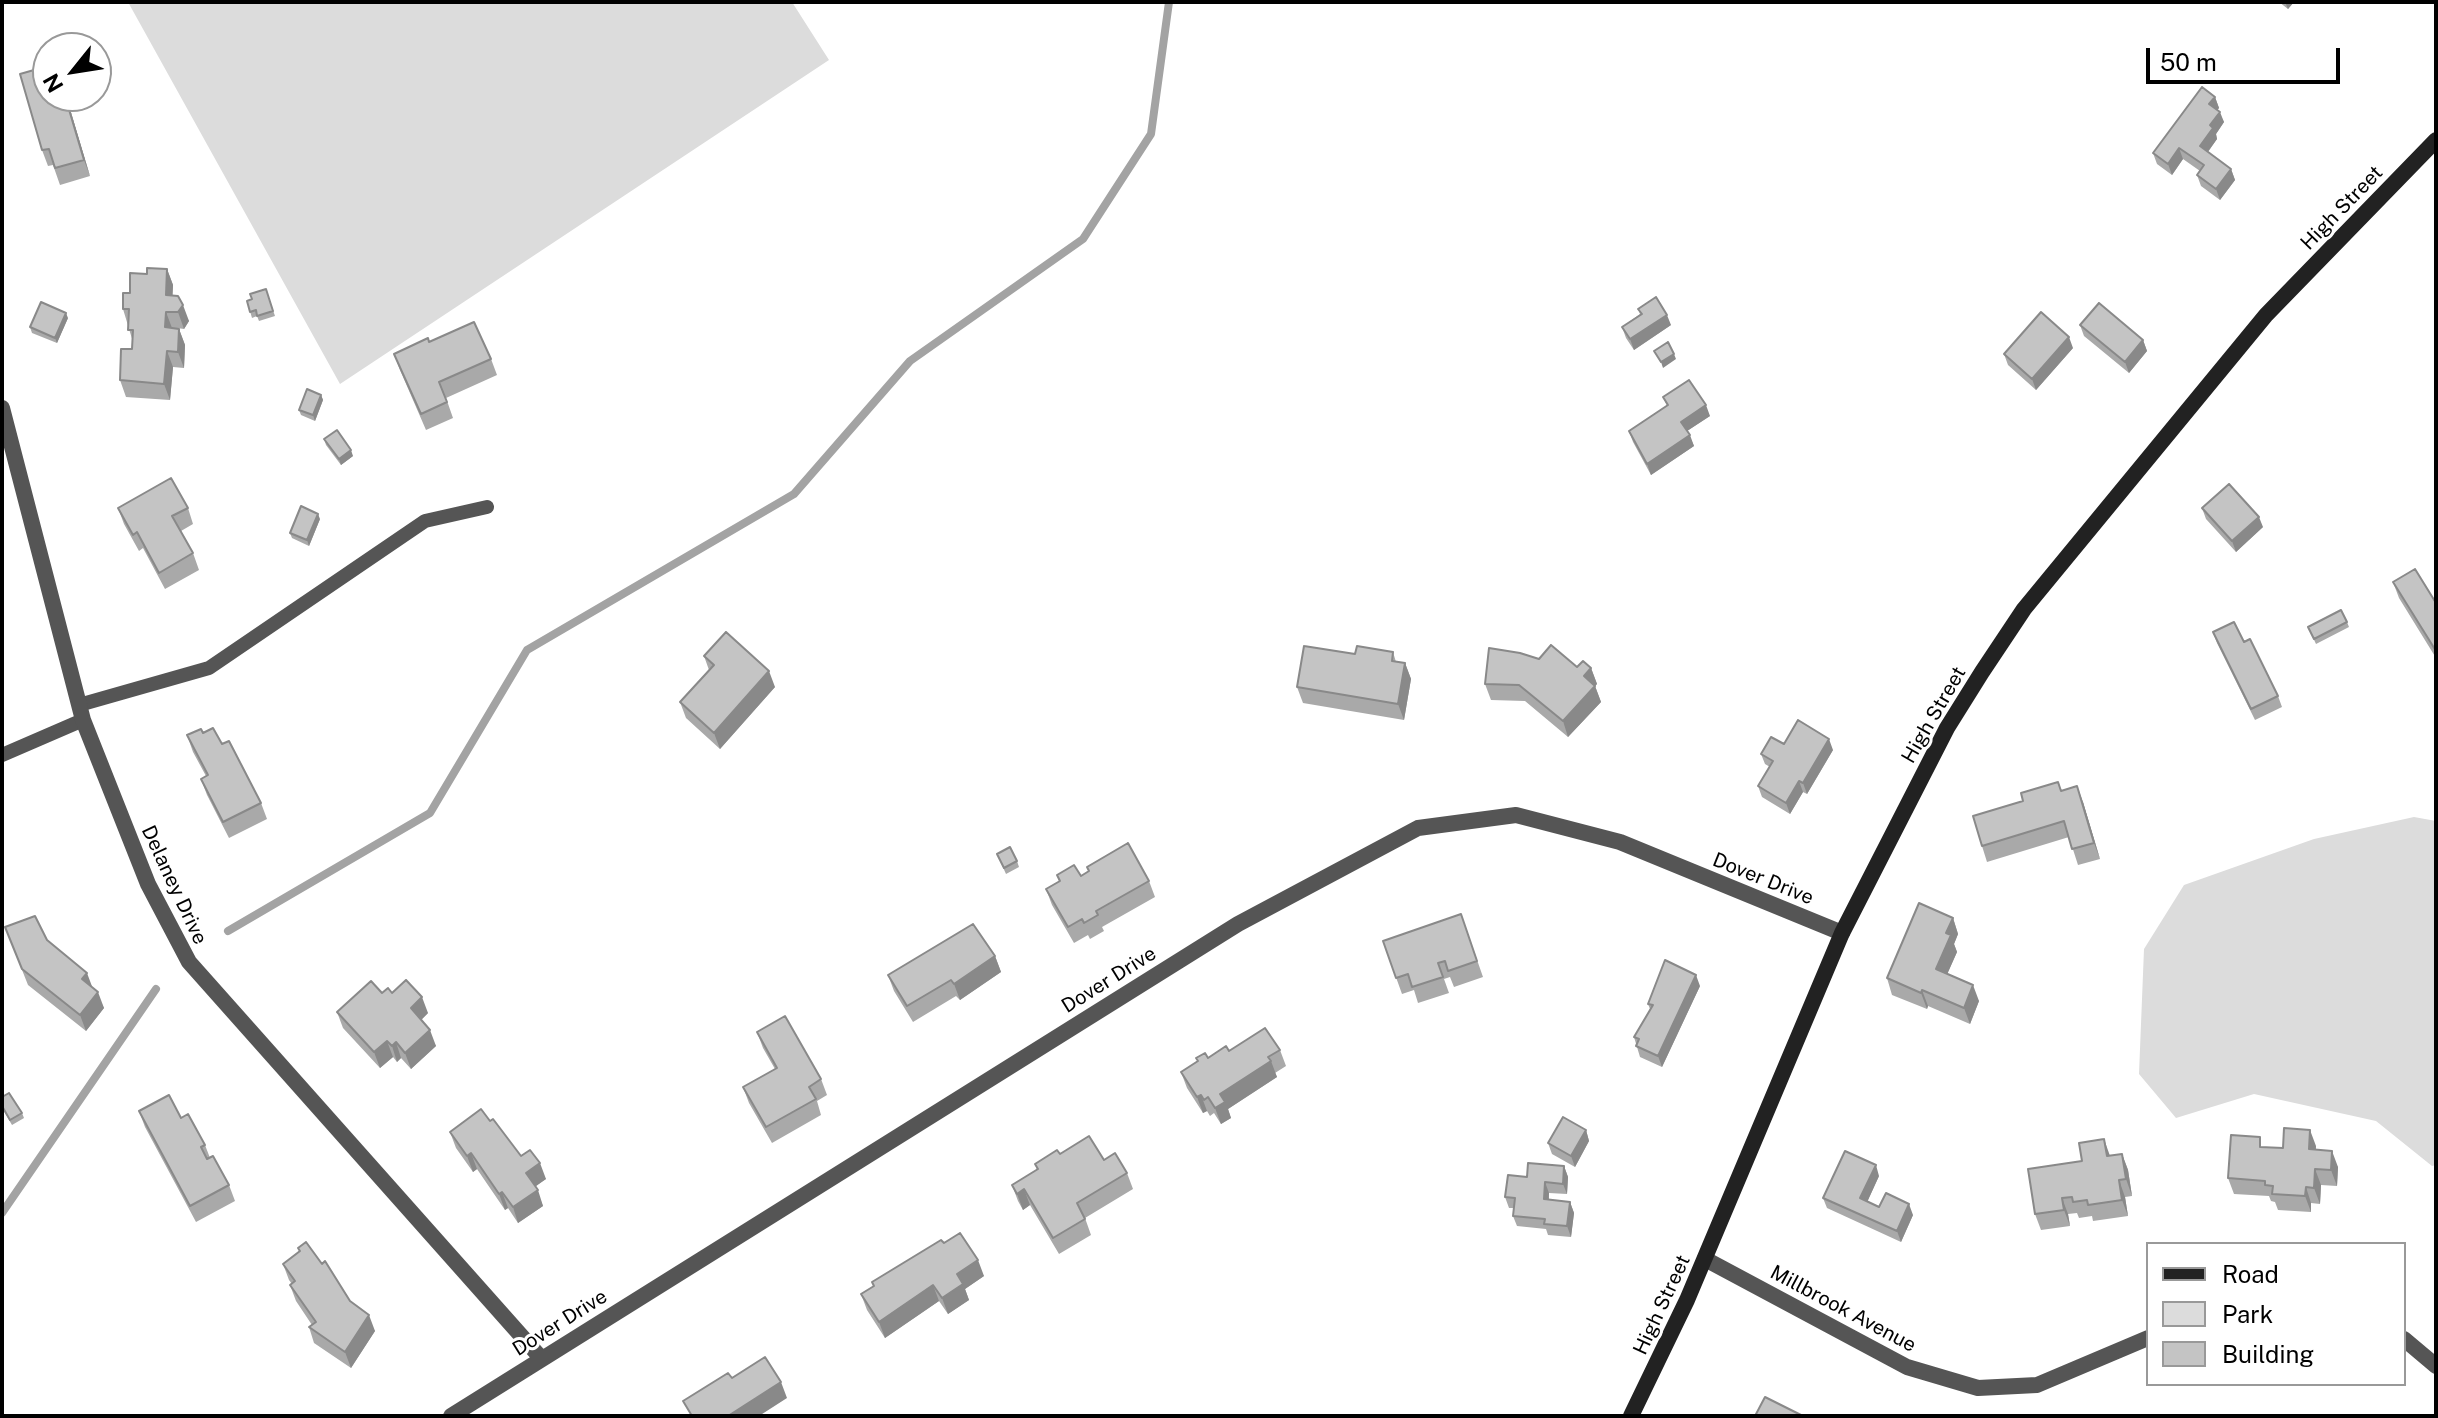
<!DOCTYPE html>
<html>
<head>
<meta charset="utf-8">
<style>
  body { margin:0 }
  #map { position:relative; width:2438px; height:1418px; overflow:hidden; background:#fff; font-family:"Public Sans",sans-serif }
  canvas { display:block }
  .frame { position:absolute; inset:0; border:4px solid #000; pointer-events:none }
  .legend { position:absolute; left:2146px; top:1242px; width:260px; height:144px; box-sizing:border-box; background:#fff; border:2px solid #999; margin:0; padding:10px 14px; list-style:none; font-size:24px; color:#000 }
  .legend li { display:flex; align-items:center; gap:16px; height:40px }
  .legend b { width:40px; border:2px solid #999 }
  .north { position:absolute; left:32px; top:32px; width:80px; height:80px; box-sizing:border-box; background:#fff; border:2px solid #999; border-radius:50%; rotate:240deg; font-size:22px; font-weight:700; line-height:32px; text-align:center; color:#000 }
  .north::after { content:''; display:block; margin:auto; width:28px; height:36px; background:#000; clip-path:polygon(50% 0,100% 100%,50% 72%,0 100%) }
  .scale { position:absolute; left:2146px; top:48px; width:194px; height:36px; box-sizing:border-box; border:4px solid #000; border-top:0; padding-left:10px; font-size:24px; line-height:28px; white-space:nowrap; color:#000; -webkit-text-stroke:6px #fff; paint-order:stroke }
</style>
</head>
<body>
<div id="map">
<canvas width="2438" height="1418"></canvas>
<div class="frame"></div>
<ul class="legend">
<li><b style="height:10px;background:#222"></b>Road</li>
<li><b style="height:22px;background:#dcdcdc"></b>Park</li>
<li><b style="height:22px;background:#c4c4c4"></b>Building</li>
</ul>
<div class="north">N</div>
<div class="scale">50 m</div>
</div>
<script>
const ctx = document.querySelector('canvas').getContext('2d');
ctx.lineJoin = 'round';
function fill(path, color) {
  ctx.fillStyle = color;
  ctx.fill(path, 'evenodd');
}
function toPath(rows) {
  const path = new Path2D();
  for (const r of rows) {
    path.moveTo(r[0], r[1]);
    for (let i = 2; i < r.length; i += 2) path.lineTo(r[i], r[i + 1]);
  }
  return path;
}
function stroke(path, color, width, dash) {
  ctx.strokeStyle = color;
  ctx.lineWidth = width;
  ctx.lineCap = dash ? 'butt' : 'round';
  ctx.setLineDash(dash || []);
  ctx.stroke(path);
}
function label(font, color, halo, rows, align = 'center') {
  ctx.font = font + ' "Public Sans",sans-serif';
  ctx.lineWidth = 6;
  ctx.setLineDash([]);
  ctx.textBaseline = 'middle';
  ctx.strokeStyle = halo;
  ctx.fillStyle = color;
  for (const [text, x, y, turn = 0] of rows) {
    ctx.save();
    ctx.translate(x, y);
    ctx.rotate((+turn || 0) * Math.PI / 180);
    ctx.textAlign = isNaN(turn) ? turn : align;
    if (halo) ctx.strokeText(text, 0, 0);
    ctx.fillText(text, 0, 0);
    ctx.restore();
  }
}
fill(toPath([
  [128,2,792,2,829,60,340,384],
  [2414,817,2436,821,2436,1165,2432,1166,2376,1121,2254,1094,2176,1118,2139,1074,2144,949,2184,885,2314,839]
]), '#dcdcdc');
stroke(toPath([
  [228,931,430,813,527,650,794,494,910,361,1083,239,1151,134,1169,2],
  [2,1213,156,989]
]), '#a3a3a3', 8);
stroke(toPath([
  [79,705,209,668,425,521,487,507],
  [2,755,83,720]
]), '#555', 14);
stroke(toPath([
  [2,408,83,720,148,884,189,962,541,1358],
  [1705,1259,1907,1367,1978,1388,2037,1385,2148,1338],
  [2404,1339,2436,1366],
  [451,1416,1238,924,1418,828,1516,815,1620,842,1842,933]
]), '#555', 16);
stroke(toPath([
  [1631,1416,1687,1300,1842,933,1947,728,1982,672,2024,609,2266,315,2436,140]
]), '#222', 16);
fill(toPath([
  [2279,2,2294,2,2288,9],
  [48,96,66,96,90,176,60,185,53,165,48,166,42,150],
  [2215,97,2219,108,2217,110,2224,122,2216,134,2217,139,2208,152,2231,169,2235,180,2220,200,2201,186,2197,175,2200,171,2183,159,2172,175,2157,164,2153,153],
  [167,269,173,285,172,296,189,321,184,329,177,328,179,329,185,345,184,368,173,367,170,400,126,397,120,380,132,349,133,342,123,309,147,274],
  [266,289,275,316,259,321,257,316,252,318,247,301,252,299],
  [1638,309,1671,325,1634,350,1626,338,1622,327,1640,314],
  [68,318,57,343,32,333,30,327],
  [2080,325,2143,340,2147,351,2129,373,2084,336],
  [429,342,491,359,497,375,446,398,453,418,426,430,400,370,394,354],
  [2073,348,2036,390,2008,365,2004,354],
  [321,395,323,400,315,421,301,415,299,410],
  [1663,397,1710,416,1687,431,1694,446,1651,475,1633,442,1629,431,1667,406],
  [324,439,353,456,341,465,326,445],
  [118,508,188,508,193,524,181,531,193,553,199,570,165,589,143,548,139,551,124,524],
  [2202,508,2263,527,2236,552,2206,519],
  [320,519,309,546,292,538,290,533],
  [2393,582,2436,603,2436,658,2399,598],
  [2347,622,2349,627,2316,644,2308,627],
  [2213,632,2244,642,2278,696,2282,707,2255,720,2217,643],
  [1393,652,1396,662,1405,663,1411,679,1404,720,1303,703,1297,687],
  [704,656,775,687,720,749,686,718,680,702,709,670],
  [1539,659,1577,667,1591,668,1597,684,1595,686,1601,702,1568,737,1525,701,1491,700,1485,684],
  [203,733,222,744,261,803,267,819,229,838,207,795,201,779,206,776,193,752,187,735],
  [1784,744,1833,750,1807,794,1803,792,1790,814,1762,797,1758,786,1770,767,1765,764,1761,754],
  [2061,791,2083,802,2100,859,2078,865,2069,837,1987,862,1982,846],
  [997,854,1017,861,1019,867,1006,874],
  [1087,867,1149,881,1155,897,1102,927,1104,931,1090,939,1088,935,1074,943,1052,905,1046,889,1059,881,1057,875,1081,876,1089,872],
  [1461,914,1483,977,1454,987,1450,977,1444,979,1449,993,1418,1003,1414,990,1402,994,1383,941],
  [1953,918,1958,934,1954,944,1957,952,1947,974,1979,1001,1970,1024,1928,1006,1927,1009,1892,995,1887,978],
  [5,927,93,988,104,1008,86,1031,28,985],
  [995,956,1001,972,960,1000,956,996,913,1022,894,991,888,975],
  [1700,986,1662,1067,1640,1057,1634,1037,1650,1009,1648,1004],
  [382,993,392,993,428,1013,421,1020,436,1046,411,1069,401,1058,397,1062,393,1057,380,1068,343,1028,337,1012],
  [757,1032,821,1079,827,1095,817,1101,821,1115,772,1143,749,1103,743,1087,775,1069,763,1048],
  [1280,1050,1286,1066,1275,1073,1277,1077,1228,1109,1231,1118,1221,1124,1214,1113,1210,1116,1207,1111,1203,1113,1187,1088,1181,1072,1197,1062,1229,1051],
  [2,1097,22,1113,24,1118,12,1125,2,1108],
  [139,1111,181,1118,205,1145,210,1158,229,1185,235,1201,196,1222,145,1127],
  [490,1121,521,1156,546,1179,535,1186,543,1206,518,1223,508,1208,505,1210,477,1169,473,1172,456,1148,450,1132],
  [1586,1130,1589,1141,1575,1167,1552,1154,1548,1143],
  [2316,1146,2316,1149,2338,1167,2337,1186,2321,1185,2320,1204,2311,1203,2311,1212,2278,1210,2275,1202,2271,1201,2269,1196,2234,1194,2228,1178,2264,1147,2283,1148],
  [1060,1154,1104,1160,1127,1173,1133,1189,1085,1218,1091,1235,1059,1254,1030,1205,1023,1210,1018,1201,1012,1185,1037,1170,1035,1164],
  [2122,1154,2128,1170,2132,1196,2125,1197,2128,1216,2093,1221,2092,1216,2079,1218,2077,1213,2068,1214,2070,1226,2041,1230,2035,1214,2110,1156],
  [1564,1166,1568,1177,1567,1194,1549,1193,1549,1200,1570,1202,1574,1213,1571,1237,1548,1235,1546,1229,1517,1226,1513,1216,1514,1208,1509,1208,1505,1197,1527,1177],
  [1879,1176,1867,1202,1879,1207,1913,1215,1901,1242,1827,1208,1823,1198],
  [944,1243,984,1276,965,1289,969,1300,948,1314,939,1301,885,1338,867,1310,861,1294],
  [298,1248,350,1301,375,1331,351,1368,314,1343,309,1327,312,1325,296,1301,290,1285,292,1284,289,1280,283,1264,299,1252]
]), '#a9a9a9');
fill(toPath([
  [2285,2,2294,2,2288,9],
  [66,96,70,109,90,176,84,160],
  [2215,97,2219,108,2213,115,2209,104],
  [2220,112,2224,122,2216,134,2217,139,2204,157,2200,146,2210,125],
  [2179,148,2183,159,2172,175,2168,164],
  [2231,169,2235,180,2220,200,2216,189],
  [167,269,173,285,172,311,166,295],
  [183,305,189,321,184,329,178,312],
  [166,312,172,328,165,327],
  [66,313,68,318,57,343,55,338],
  [1667,315,1671,325,1634,350,1630,339],
  [179,329,185,345,184,368,178,352],
  [2069,337,2073,348,2036,390,2032,379],
  [2143,340,2147,351,2129,373,2125,362],
  [167,351,173,367,170,400,164,384],
  [1674,354,1676,359,1663,368,1661,362],
  [321,395,323,400,315,421,313,415],
  [1706,405,1710,416,1684,433,1681,422],
  [1690,435,1694,446,1651,475,1647,464],
  [351,450,353,456,341,465,339,459],
  [318,514,320,519,309,546,307,540],
  [2259,517,2263,527,2236,552,2232,541],
  [1405,663,1411,679,1404,720,1398,704],
  [1591,668,1597,684,1595,686,1601,702,1568,737,1563,721,1584,676],
  [769,671,775,687,720,749,714,733],
  [1829,739,1833,750,1807,794,1803,783],
  [1799,781,1803,792,1790,814,1786,803],
  [2077,786,2083,802,2100,859,2094,843],
  [1953,918,1958,934,1954,944,1957,952,1942,986,1936,969,1946,933],
  [995,956,1001,972,960,1000,954,984],
  [87,973,93,989,82,979],
  [1696,975,1700,986,1662,1067,1658,1056],
  [1973,985,1979,1001,1970,1024,1964,1008],
  [1922,990,1928,1006,1927,1009,1921,993],
  [98,992,104,1008,86,1031,80,1015],
  [422,997,428,1013,417,1024,411,1008],
  [430,1030,436,1046,411,1069,405,1053],
  [387,1041,393,1057,380,1068,374,1052],
  [396,1042,401,1058,397,1062,392,1046],
  [1271,1061,1277,1077,1228,1109,1231,1118,1221,1124,1215,1108,1220,1094],
  [1201,1095,1207,1111,1203,1113,1197,1097],
  [1586,1130,1589,1141,1575,1167,1571,1156],
  [2310,1130,2316,1146,2314,1165,2309,1149],
  [2104,1139,2110,1156,2107,1156],
  [2332,1151,2338,1167,2337,1186,2331,1170],
  [471,1153,477,1169,473,1172,467,1156],
  [2122,1154,2128,1170,2132,1196,2126,1179],
  [540,1163,546,1179,532,1189,526,1173],
  [1876,1165,1879,1176,1864,1209,1860,1198],
  [1564,1166,1568,1177,1567,1194,1563,1184],
  [2315,1169,2321,1185,2320,1204,2314,1188],
  [2119,1180,2125,1197,2128,1216,2122,1200],
  [1545,1182,1549,1193,1548,1210,1544,1199],
  [2306,1187,2311,1203,2311,1212,2305,1196],
  [1024,1189,1030,1205,1023,1210,1017,1194],
  [538,1190,543,1206,518,1223,513,1207],
  [502,1192,508,1208,505,1210,499,1194],
  [2062,1198,2068,1214,2070,1226,2064,1210],
  [1570,1202,1574,1213,1571,1237,1567,1226],
  [1909,1204,1913,1215,1901,1242,1897,1231],
  [978,1260,984,1276,965,1289,969,1300,948,1314,942,1298,957,1274],
  [933,1285,939,1301,885,1338,879,1322],
  [369,1315,375,1331,351,1368,345,1352],
  [781,1382,787,1398,759,1416,728,1416]
]), '#898989');
const building = toPath([
  [48,66,48,96,65,96,84,160,55,168,49,149,42,150,20,74,48,66],
  [2202,87,2215,97,2209,104,2220,112,2210,125,2213,128,2200,146,2231,169,2216,189,2197,175,2204,165,2179,148,2168,164,2153,153,2202,87],
  [147,268,167,269,166,295,178,296,183,305,178,312,166,312,165,327,179,329,178,352,167,351,164,384,120,380,121,349,132,349,133,330,128,330,129,309,123,309,123,293,130,293,130,273,147,274,147,268],
  [266,289,273,311,257,316,256,310,250,312,247,301,252,299,250,294,266,289],
  [1656,297,1667,315,1630,339,1622,327,1642,314,1638,309,1656,297],
  [41,302,66,313,55,338,30,327,41,302],
  [2099,303,2143,340,2125,362,2080,325,2099,303],
  [2041,312,2069,337,2032,379,2004,354,2041,312],
  [474,322,491,359,439,382,447,402,421,414,394,354,428,338,429,342,474,322],
  [1668,342,1674,354,1661,362,1654,351,1668,342],
  [1689,380,1706,405,1681,422,1690,435,1647,464,1629,431,1668,405,1663,397,1689,380],
  [307,389,321,395,313,415,299,410,307,389],
  [337,430,351,450,339,459,324,439,337,430],
  [171,478,188,508,172,516,193,553,159,573,137,532,133,535,118,508,171,478],
  [2229,484,2259,517,2232,541,2202,508,2229,484],
  [301,506,318,514,307,540,290,533,301,506],
  [2415,569,2436,603,2436,651,2393,582,2415,569],
  [2341,610,2347,622,2314,639,2308,627,2341,610],
  [2234,622,2244,642,2250,639,2278,696,2251,709,2213,632,2234,622],
  [726,632,769,671,714,733,680,702,714,665,704,656,726,632],
  [1551,645,1577,667,1583,661,1591,668,1584,676,1595,686,1563,721,1519,685,1485,684,1489,648,1520,653,1539,659,1551,645],
  [1304,646,1355,654,1357,646,1393,652,1392,661,1405,663,1398,704,1297,687,1304,646],
  [1798,720,1829,739,1803,783,1799,781,1786,803,1758,786,1773,761,1761,754,1771,737,1784,744,1798,720],
  [213,728,222,744,229,741,261,803,223,822,201,779,208,775,187,735,201,729,203,733,213,728],
  [2058,782,2061,791,2077,786,2094,843,2072,849,2064,821,1982,846,1973,816,2023,801,2021,793,2058,782],
  [1128,843,1149,881,1096,911,1098,915,1084,923,1082,919,1068,927,1046,889,1060,881,1057,875,1074,865,1081,876,1089,871,1087,867,1128,843],
  [1010,847,1017,861,1004,868,997,854,1010,847],
  [1919,903,1953,918,1946,933,1951,935,1936,969,1973,985,1964,1008,1922,990,1921,993,1887,978,1919,903],
  [1461,914,1477,961,1448,971,1445,961,1438,963,1443,977,1412,987,1408,974,1396,978,1383,941,1461,914],
  [35,916,47,940,87,973,82,979,98,992,80,1015,22,969,5,927,35,916],
  [973,924,995,956,954,984,951,980,907,1006,888,975,973,924],
  [1665,960,1696,975,1658,1056,1636,1046,1639,1039,1634,1037,1653,1005,1648,1004,1665,960],
  [406,980,422,997,411,1008,430,1030,405,1053,396,1042,392,1046,387,1041,374,1052,337,1012,371,981,382,993,388,988,392,993,406,980],
  [785,1016,821,1079,809,1087,816,1099,766,1127,743,1087,777,1068,757,1032,785,1016],
  [1265,1028,1280,1050,1268,1057,1271,1061,1220,1094,1225,1102,1215,1108,1208,1097,1204,1100,1201,1095,1197,1097,1181,1072,1198,1061,1196,1058,1205,1053,1208,1058,1226,1046,1229,1051,1265,1028],
  [9,1093,22,1113,10,1120,2,1106,2,1097,9,1093],
  [169,1095,181,1118,188,1114,205,1145,201,1147,207,1159,213,1156,229,1185,190,1206,139,1111,169,1095],
  [481,1109,490,1121,493,1119,521,1156,530,1150,540,1163,526,1173,538,1190,513,1207,502,1192,499,1194,471,1153,467,1156,450,1132,481,1109],
  [1563,1117,1586,1130,1571,1156,1548,1143,1563,1117],
  [2284,1128,2310,1130,2309,1149,2332,1151,2331,1170,2315,1169,2314,1188,2306,1187,2305,1196,2272,1194,2273,1186,2265,1185,2265,1181,2228,1178,2231,1135,2260,1137,2260,1147,2283,1148,2284,1128],
  [1089,1136,1104,1160,1115,1153,1127,1173,1077,1203,1085,1219,1053,1238,1024,1189,1017,1194,1012,1185,1038,1169,1035,1164,1057,1150,1060,1154,1089,1136],
  [2104,1139,2107,1156,2122,1154,2126,1179,2119,1180,2122,1200,2088,1205,2087,1200,2073,1202,2072,1197,2062,1198,2064,1210,2035,1214,2028,1169,2082,1161,2079,1143,2104,1139],
  [1845,1151,1876,1165,1860,1198,1879,1207,1886,1193,1909,1204,1897,1231,1823,1198,1845,1151],
  [1528,1163,1564,1166,1563,1184,1545,1182,1544,1199,1570,1202,1567,1226,1544,1224,1545,1219,1513,1216,1515,1198,1505,1197,1508,1175,1527,1177,1528,1163],
  [960,1233,978,1260,957,1274,963,1284,942,1298,933,1285,879,1322,861,1294,874,1286,872,1282,941,1240,944,1243,960,1233],
  [306,1242,322,1264,325,1261,350,1301,369,1315,345,1352,309,1327,316,1322,290,1285,295,1281,283,1264,300,1251,298,1248,306,1242],
  [765,1357,781,1382,728,1416,692,1416,683,1401,728,1373,732,1378,765,1357],
  [1765,1397,1803,1416,1755,1416,1765,1397]
]);
fill(building, '#c4c4c4');
stroke(building, '#898989', 2);
label('20px', '#000', '#fff', [
  ["High Street",2342,208,-46],
  ["High Street",1934,715,-60],
  ["Dover Drive",1763,879,22],
  ["Delaney Drive",174,885,65],
  ["Dover Drive",1109,980,-32],
  ["High Street",1662,1305,-65],
  ["Millbrook Avenue",1843,1309,28],
  ["Dover Drive",560,1323,-32]
]);
</script>
</body>
</html>
